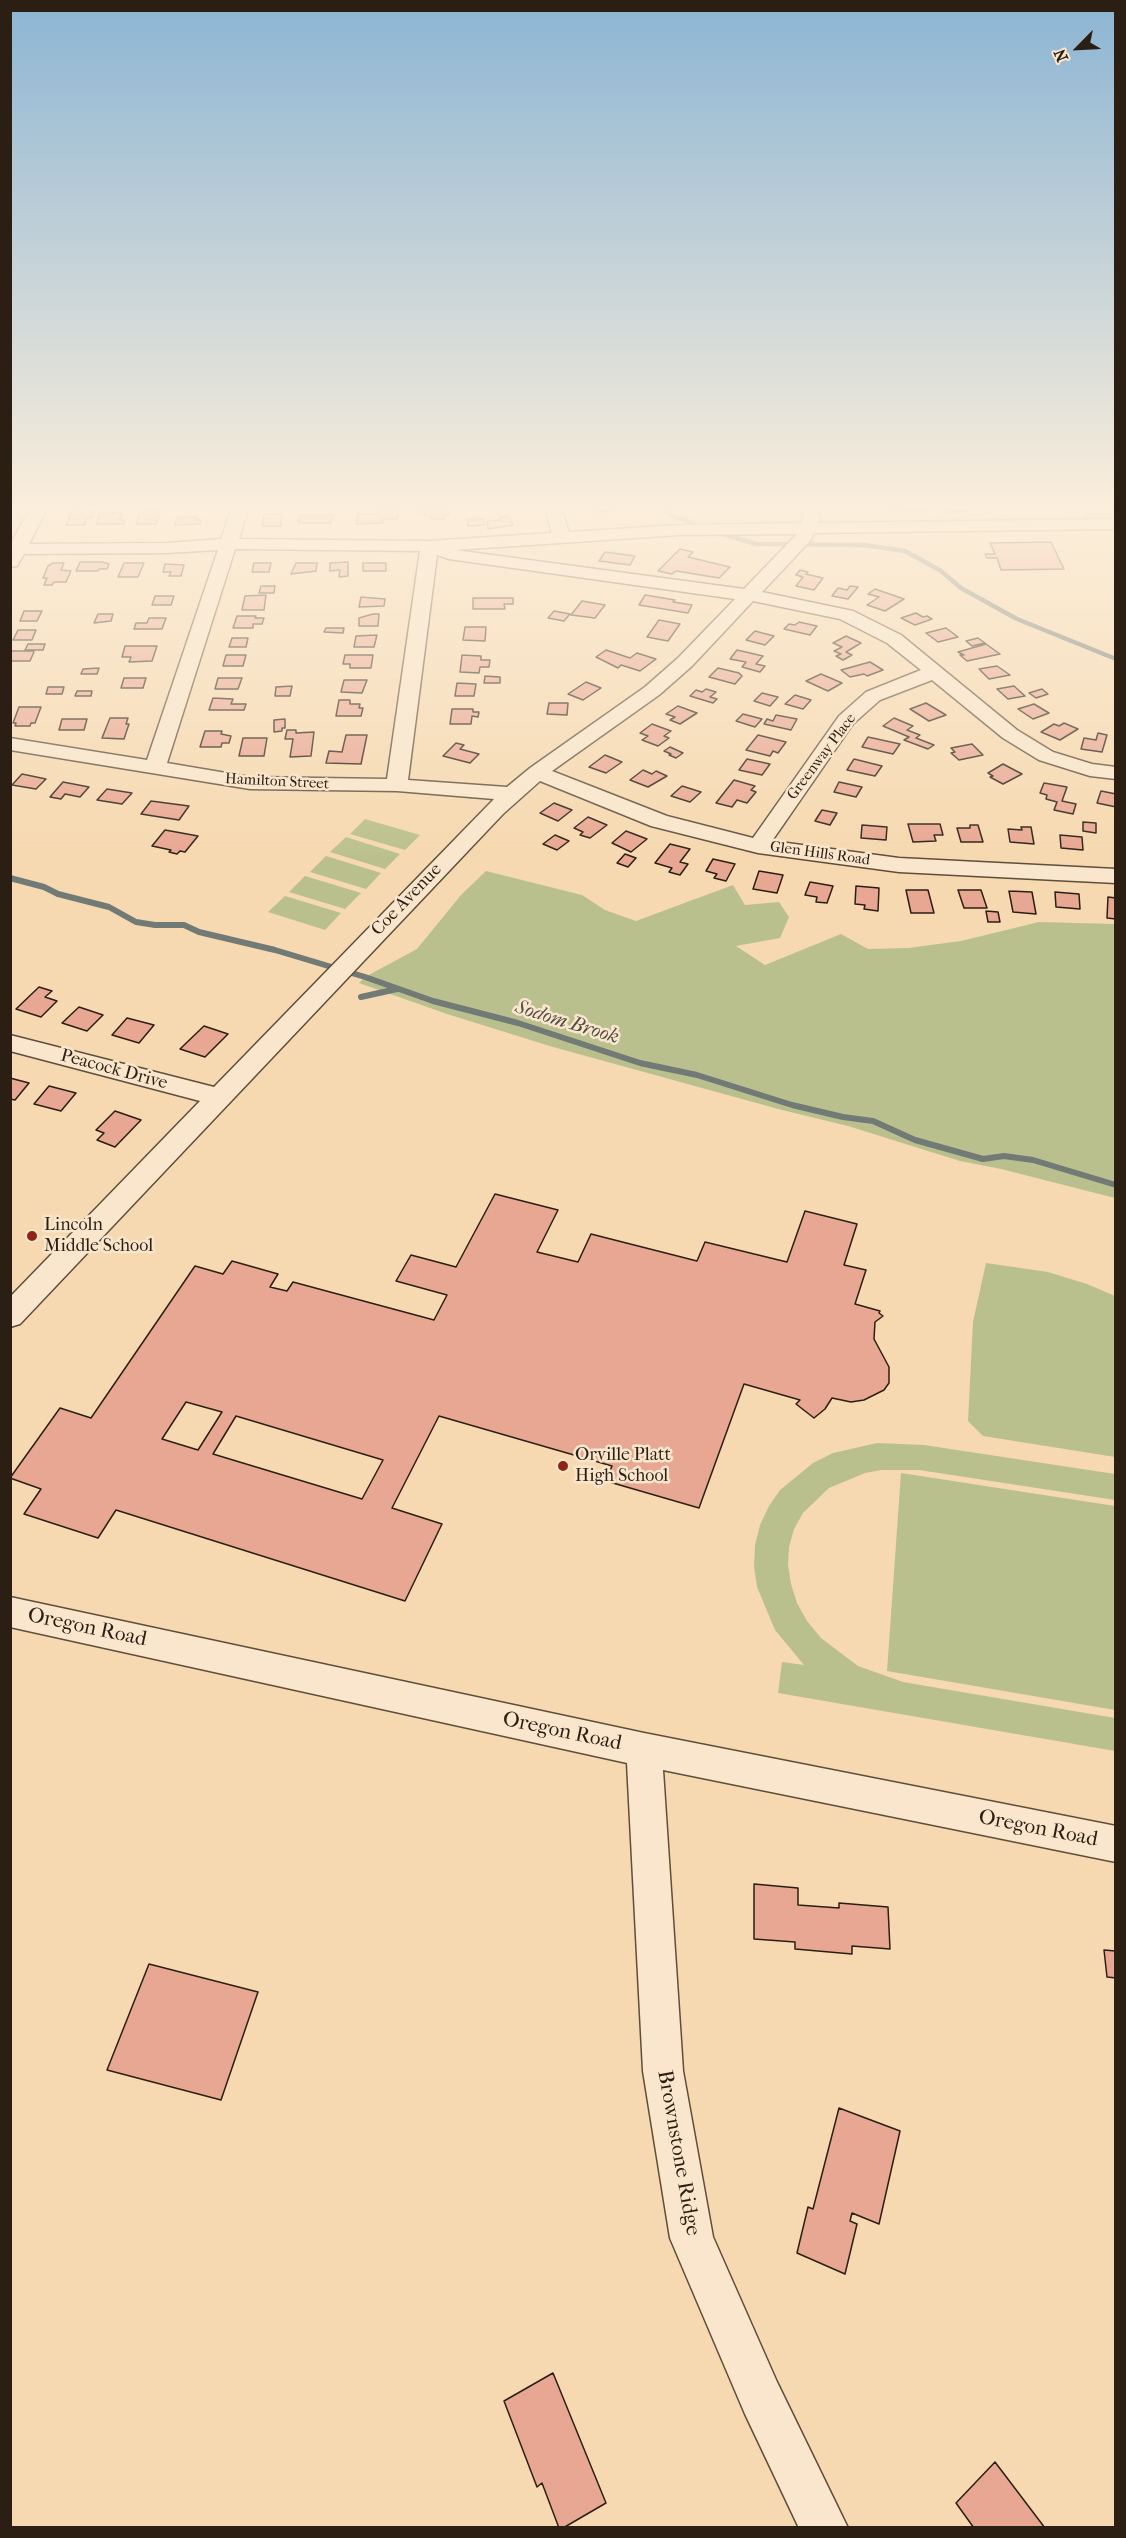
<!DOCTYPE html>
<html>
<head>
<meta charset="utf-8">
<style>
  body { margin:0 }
  #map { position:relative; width:1126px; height:2538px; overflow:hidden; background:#f6d9b0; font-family:"IM FELL French Canon",serif }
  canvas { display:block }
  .frame { position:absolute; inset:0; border:12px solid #2b1f14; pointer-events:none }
  .north { position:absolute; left:1048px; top:18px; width:60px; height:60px; -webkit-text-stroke:4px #f9e6cc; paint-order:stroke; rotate:246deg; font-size:16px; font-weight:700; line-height:24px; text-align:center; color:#2b1f14 }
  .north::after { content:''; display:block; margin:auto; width:21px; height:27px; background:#2b1f14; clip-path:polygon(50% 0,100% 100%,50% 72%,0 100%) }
</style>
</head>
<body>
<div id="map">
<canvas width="1126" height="2538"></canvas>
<div class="frame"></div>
<div class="north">N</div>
</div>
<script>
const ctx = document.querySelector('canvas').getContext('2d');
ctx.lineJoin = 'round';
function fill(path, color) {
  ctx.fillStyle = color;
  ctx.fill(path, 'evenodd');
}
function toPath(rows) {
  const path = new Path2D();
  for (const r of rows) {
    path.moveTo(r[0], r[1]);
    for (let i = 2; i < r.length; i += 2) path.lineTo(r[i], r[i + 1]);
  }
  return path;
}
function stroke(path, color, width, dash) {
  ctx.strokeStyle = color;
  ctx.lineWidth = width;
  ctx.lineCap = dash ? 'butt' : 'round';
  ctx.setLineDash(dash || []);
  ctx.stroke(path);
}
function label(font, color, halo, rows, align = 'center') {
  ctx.font = font + ' "IM FELL French Canon",serif';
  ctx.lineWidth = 5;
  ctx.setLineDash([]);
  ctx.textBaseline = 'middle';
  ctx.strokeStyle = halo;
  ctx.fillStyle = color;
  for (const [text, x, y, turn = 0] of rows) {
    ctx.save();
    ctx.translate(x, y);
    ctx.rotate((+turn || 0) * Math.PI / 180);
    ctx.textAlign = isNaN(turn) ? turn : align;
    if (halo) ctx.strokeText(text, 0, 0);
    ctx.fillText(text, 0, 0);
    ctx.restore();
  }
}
fill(toPath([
  [1085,505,1115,505,1115,519,1083,518],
  [365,819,420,835,405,850,350,834],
  [346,837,400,854,385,869,330,852],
  [326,856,381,873,366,889,310,872],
  [486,871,582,895,605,910,636,921,733,885,745,905,779,902,789,917,780,938,736,946,765,965,841,934,868,949,908,948,961,941,1039,922,1115,924,1115,1198,1001,1169,960,1161,848,1126,782,1110,553,1047,447,1014,359,983,365,977,417,949,461,895],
  [305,876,361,893,345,909,289,892],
  [285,896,341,913,325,930,268,912],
  [986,1263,1048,1272,1087,1284,1115,1296,1115,1457,983,1436,968,1421,973,1322],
  [877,1443,924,1445,1115,1474,1115,1500,919,1470,881,1470,865,1473,829,1488,803,1513,794,1529,789,1547,788,1565,791,1584,797,1603,807,1621,821,1638,858,1666,903,1682,1115,1718,1115,1751,778,1693,782,1662,804,1665,775,1630,757,1587,754,1566,755,1545,760,1525,769,1506,780,1490,813,1463,833,1453],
  [901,1473,1115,1506,1115,1710,887,1671]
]), '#bac08d');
stroke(toPath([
  [660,505,671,515,703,527],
  [716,532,756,544,864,545,905,551,941,571,961,588,1017,619,1116,659]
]), '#727a76', 4.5);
stroke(toPath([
  [10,878,44,887,58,894,109,907,136,922,155,925,184,925,199,932,275,950,365,977,433,1001,518,1023,640,1063,697,1075,792,1105,843,1117,873,1121,915,1140,983,1159,1004,1156,1033,1160,1116,1185],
  [361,997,397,989]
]), '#727a76', 6);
const building = toPath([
  [76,505,93,505,91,511,95,511,92,518,87,518,84,525,66,525,70,518,68,518,76,505],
  [592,505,621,505,622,509,595,513,592,505],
  [887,505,924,505,927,511,889,510,887,505],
  [943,505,968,505,971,511,946,512,943,505],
  [429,508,449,509,450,515,444,515,445,519,432,519,431,516,419,514,418,509,429,508],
  [379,509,399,509,397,519,384,519,383,523,356,524,358,514,378,514,379,509],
  [141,510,161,510,156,524,136,524,141,510],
  [100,513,122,513,119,520,125,520,124,524,96,524,100,513],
  [264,514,282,514,281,526,262,526,264,514],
  [300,515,332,515,331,523,298,523,300,515],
  [508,516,513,525,488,529,487,521,501,520,500,517,508,516],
  [177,517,196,517,195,520,201,520,200,524,175,525,177,517],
  [483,519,485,525,468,526,467,520,483,519],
  [1051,542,1064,569,1001,570,997,558,987,558,985,554,995,554,990,543,1051,542],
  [680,549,693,552,688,557,730,567,719,578,676,571,672,574,658,571,680,549],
  [605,552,635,556,630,565,599,561,605,552],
  [80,562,102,562,109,564,107,569,99,569,98,571,76,571,80,562],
  [348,562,348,576,339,577,340,570,330,571,330,563,348,562],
  [53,563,64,563,61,570,71,571,66,582,54,582,52,585,44,585,47,578,43,578,48,566,53,563],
  [124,563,144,563,138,577,118,577,124,563],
  [254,563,271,563,269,572,252,572,254,563],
  [296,563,317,563,316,571,291,574,296,563],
  [363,563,386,563,386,571,363,571,363,563],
  [165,564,184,565,181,576,169,576,171,572,163,572,165,564],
  [800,570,808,572,806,574,823,578,814,590,796,586,803,577,796,575,800,570],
  [261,586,275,586,274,593,259,593,261,586],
  [850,586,858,587,848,599,832,596,838,588,847,590,850,586],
  [875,589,904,599,885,611,867,605,879,597,868,594,875,589],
  [266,595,264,610,242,610,245,596,266,595],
  [645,595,675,600,673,602,692,605,688,613,639,605,645,595],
  [155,596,174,596,171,605,152,605,155,596],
  [361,597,385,599,384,606,359,607,361,597],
  [473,598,513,598,513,604,504,604,505,609,473,609,473,598],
  [582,601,605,605,595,618,571,615,582,601],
  [24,611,42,611,37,621,20,621,24,611],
  [554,611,570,614,564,621,548,618,554,611],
  [916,613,923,617,927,616,932,619,915,625,901,618,916,613],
  [98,614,113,614,111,621,94,623,98,614],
  [373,614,379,614,378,626,359,626,359,618,373,614],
  [237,616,256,616,255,618,264,618,262,624,253,624,253,628,233,628,237,616],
  [149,618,166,618,162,629,134,629,136,623,147,623,149,618],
  [659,620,680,624,668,641,647,637,659,620],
  [799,622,817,626,810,635,784,629,789,624,795,625,799,622],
  [465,627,486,627,485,641,463,640,465,627],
  [326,628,344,628,343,633,324,632,326,628],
  [946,628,958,637,938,642,926,633,946,628],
  [18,630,36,630,32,640,13,640,18,630],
  [755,631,774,636,765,645,746,640,755,631],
  [377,635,374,647,354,647,356,636,377,635],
  [846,636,861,643,846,652,852,655,843,660,836,656,841,654,834,651,842,647,833,643,846,636],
  [232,638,248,638,246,647,229,647,232,638],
  [978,638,985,643,972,646,966,641,978,638],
  [28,644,45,644,43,650,25,650,28,644],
  [986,644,1000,654,967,661,960,655,964,655,958,652,986,644],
  [125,646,157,646,152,661,129,662,131,657,122,657,125,646],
  [606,650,630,658,637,653,656,659,640,671,621,665,618,668,596,657,606,650],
  [737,650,763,656,756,664,765,666,760,672,742,667,746,662,730,659,737,650],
  [10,651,33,651,34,652,30,661,10,661,10,651],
  [226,655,246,655,243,666,223,666,226,655],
  [345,655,373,655,371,668,350,668,350,664,343,664,345,655],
  [462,655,481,656,481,660,490,660,489,667,480,667,479,673,460,672,462,655],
  [870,662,883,670,867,676,864,674,850,677,841,670,870,662],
  [997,666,1010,675,989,679,979,669,997,666],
  [99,668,97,674,81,674,83,669,99,668],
  [718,668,739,673,742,676,735,684,709,677,718,668],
  [821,674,842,683,828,691,806,681,821,674],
  [485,676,500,677,500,683,484,683,485,676],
  [124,678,146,678,143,688,121,688,124,678],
  [218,678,242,678,238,689,215,689,218,678],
  [344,680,367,680,362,693,341,692,344,680],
  [586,682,601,688,583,700,568,694,586,682],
  [457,683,476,684,474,696,455,696,457,683],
  [292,686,290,696,275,696,276,687,292,686],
  [1014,686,1025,696,1008,699,997,689,1014,686],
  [48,687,64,687,62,694,46,694,48,687],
  [706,689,716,692,710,697,717,699,713,703,690,696,696,690,702,692,706,689],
  [1042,689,1048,694,1036,698,1029,693,1042,689],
  [77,691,92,691,91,696,75,696,77,691],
  [762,693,778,697,770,706,754,701,762,693],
  [795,695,811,700,803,709,785,704,795,695],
  [213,698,233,699,231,704,246,704,244,710,209,710,213,698],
  [339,700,350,700,350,704,360,704,359,708,363,708,361,716,336,716,339,700],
  [549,703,568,703,567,715,547,714,549,703],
  [926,703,946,715,929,721,910,709,926,703],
  [1034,704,1049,713,1033,719,1018,709,1034,704],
  [678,706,697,713,680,724,670,720,675,717,666,714,678,706],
  [19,707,41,707,35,723,31,723,30,726,15,726,16,723,13,723,19,707],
  [452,709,473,709,473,712,479,712,478,717,472,716,471,724,450,724,452,709],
  [743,714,762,719,755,727,736,721,743,714],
  [776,715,797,719,791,730,764,724,767,719,773,721,776,715],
  [110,718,128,718,126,724,129,724,124,739,102,738,110,718],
  [894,718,913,726,907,730,920,735,916,738,934,745,928,749,904,740,909,737,883,726,894,718],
  [62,719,87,719,84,730,59,730,62,719],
  [285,719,285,728,282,728,282,731,274,732,274,720,285,719],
  [1064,723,1078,729,1060,740,1041,732,1054,724,1059,726,1064,723],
  [652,724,671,731,664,736,669,738,658,746,642,740,648,736,640,733,652,724],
  [287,730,296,730,296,733,314,732,311,756,290,757,293,739,285,739,287,730],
  [205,731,222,731,221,734,231,736,229,743,222,743,221,747,200,747,205,731],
  [1098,733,1107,735,1102,752,1081,749,1084,738,1096,740,1098,733],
  [346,735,367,735,361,764,326,763,329,751,342,752,346,735],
  [758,735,786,742,778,753,773,751,770,756,746,750,758,735],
  [868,737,900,744,893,754,862,747,868,737],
  [243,738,267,738,264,756,239,756,243,738],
  [456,743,464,745,460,749,479,754,470,763,443,756,456,743],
  [972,744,983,755,959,760,951,753,955,752,951,748,972,744],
  [670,747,683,753,676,758,669,755,671,754,664,751,670,747],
  [605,755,622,762,606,773,589,767,605,755],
  [747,759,770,764,762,775,739,770,747,759],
  [854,759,882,766,875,776,847,770,854,759],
  [1003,764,1022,774,1003,784,990,777,993,776,988,773,1003,764],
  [643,770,652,774,656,771,667,776,648,787,630,780,643,770],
  [22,774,46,779,36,789,12,785,22,774],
  [734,780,755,786,751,790,756,792,747,803,737,800,732,807,716,803,734,780],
  [63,782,89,787,80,797,65,794,61,799,50,797,63,782],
  [839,782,862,787,856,797,834,792,839,782],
  [1044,783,1067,787,1062,801,1076,804,1073,814,1054,810,1057,802,1046,799,1047,795,1040,793,1044,783],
  [682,786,701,792,690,802,671,796,682,786],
  [107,789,132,793,122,804,97,800,107,789],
  [1101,791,1116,794,1116,807,1097,803,1101,791],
  [151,801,189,806,179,820,141,814,151,801],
  [554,803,572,810,558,821,540,813,554,803],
  [822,810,837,813,830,825,815,821,822,810],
  [588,817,607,825,590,838,580,835,583,832,574,828,588,817],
  [1083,822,1096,823,1096,833,1083,831,1083,822],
  [908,824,940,824,943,835,934,835,936,841,913,842,908,824],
  [862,825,887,827,886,840,861,838,862,825],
  [970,825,978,825,983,842,961,842,957,828,970,828,970,825],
  [1021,827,1031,827,1034,844,1010,842,1008,829,1022,830,1021,827],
  [165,830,198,836,185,852,180,851,177,854,169,852,171,850,152,846,165,830],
  [626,831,647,839,631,852,612,843,626,831],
  [555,835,569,841,557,850,543,844,555,835],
  [1060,835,1082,837,1083,850,1061,848,1060,835],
  [670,844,690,849,680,862,688,864,680,875,669,872,672,868,655,863,670,844],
  [625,854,636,858,628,867,617,863,625,854],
  [713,859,735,864,726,881,714,878,717,874,706,871,713,859],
  [759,871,783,875,777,893,753,889,759,871],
  [810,882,833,886,827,903,816,902,817,897,805,895,810,882],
  [856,886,879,888,878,911,864,909,865,905,855,904,856,886],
  [906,890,928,890,934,913,911,913,906,890],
  [958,890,981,890,987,908,964,908,958,890],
  [1009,891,1032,892,1036,914,1013,912,1009,891],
  [1055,892,1079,894,1080,909,1056,907,1055,892],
  [1108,897,1116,898,1116,919,1107,918,1108,897],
  [986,911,998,912,1000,922,988,922,986,911],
  [39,987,52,991,45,997,57,1001,41,1017,16,1009,39,987],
  [79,1007,103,1015,87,1031,62,1023,79,1007],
  [127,1018,154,1025,139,1043,112,1035,127,1018],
  [204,1026,228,1034,205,1057,180,1049,204,1026],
  [10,1078,29,1083,15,1100,10,1099,10,1078],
  [49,1086,76,1093,61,1111,34,1104,49,1086],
  [115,1111,141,1120,115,1147,97,1140,104,1133,96,1130,115,1111],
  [495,1194,558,1210,537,1252,578,1262,591,1234,697,1261,705,1242,787,1262,805,1211,857,1224,844,1265,866,1270,855,1304,880,1311,879,1313,883,1316,875,1322,874,1339,889,1367,889,1383,884,1390,864,1400,851,1402,832,1398,825,1409,814,1418,796,1404,800,1400,744,1384,699,1508,606,1481,612,1466,439,1416,392,1508,442,1524,405,1601,116,1510,98,1538,24,1514,41,1489,10,1478,60,1408,91,1418,195,1266,223,1274,232,1261,278,1274,270,1287,287,1291,293,1282,434,1320,447,1295,396,1281,411,1255,456,1267,495,1194],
  [186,1402,222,1412,198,1450,162,1439,186,1402],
  [236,1416,383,1460,362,1499,213,1454,236,1416],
  [754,1884,798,1888,798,1905,839,1908,839,1903,888,1907,890,1949,852,1946,852,1954,795,1949,795,1942,754,1939,754,1884],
  [1104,1950,1116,1951,1116,1978,1107,1977,1104,1950],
  [149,1964,258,1992,221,2100,107,2070,149,1964],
  [839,2108,900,2131,879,2224,852,2213,850,2221,857,2224,845,2274,797,2253,808,2207,813,2209,839,2108],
  [553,2373,606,2503,563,2528,559,2528,542,2483,537,2487,504,2401,553,2373],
  [995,2462,1045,2528,974,2528,956,2503,995,2462]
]);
fill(building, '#e8a792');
stroke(building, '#2b1f14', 1.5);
const minor = toPath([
  [33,505,49,505,29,544,167,543,221,539,233,505,249,505,239,539,429,541,552,533,544,505,560,505,569,532,679,525,801,523,804,517,798,505,814,505,820,517,818,523,1116,519,1116,529,814,533,810,541,762,592,853,611,901,635,1017,730,1053,752,1092,764,1116,767,1116,779,1090,776,1039,760,1003,738,932,680,880,700,853,724,772,841,899,858,1116,869,1116,883,899,872,758,853,651,826,540,781,503,814,20,1324,10,1327,10,1297,200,1101,10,1051,10,1035,214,1087,494,799,397,791,250,789,10,750,10,738,147,760,218,550,167,553,24,554,17,566,10,567,10,544,33,505],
  [797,534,744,589,455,550,679,535,797,534],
  [235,549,420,551,387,779,250,777,167,763,235,549],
  [437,555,449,559,735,599,678,658,645,687,530,768,507,787,408,780,437,555],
  [753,601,840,619,887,643,921,670,866,692,839,716,753,838,667,816,552,771,659,695,692,666,753,601],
  [10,1597,644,1733,1116,1826,1116,1862,663,1770,683,2071,713,2237,777,2382,848,2528,799,2528,745,2414,670,2238,643,2071,627,1763,10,1627,10,1597]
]);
stroke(minor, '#5e4e3b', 3);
fill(minor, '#f9e6cc');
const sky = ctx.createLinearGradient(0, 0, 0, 860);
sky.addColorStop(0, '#8cb5d4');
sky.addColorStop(0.59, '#fbeedb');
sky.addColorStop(1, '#fbeedb00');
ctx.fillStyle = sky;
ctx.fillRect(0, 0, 1126, 860);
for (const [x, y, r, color] of [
  [32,1236,6,"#8f2418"],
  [563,1466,6,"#8f2418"]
]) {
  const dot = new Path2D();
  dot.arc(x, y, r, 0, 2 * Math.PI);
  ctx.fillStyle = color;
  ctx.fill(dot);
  stroke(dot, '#f9e6cc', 2);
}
label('15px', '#2b1f14', '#f9e6cc', [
  ["Greenway Place",822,757,-53],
  ["Hamilton Street",277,782,3],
  ["Glen Hills Road",820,854,8]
]);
label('18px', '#2b1f14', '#f9e6cc', [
  ["Coe Avenue",407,900,-46],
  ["Peacock Drive",114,1070,15]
]);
label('18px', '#2b1f14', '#f9e6cc', [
  ["Lincoln",44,1226],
  ["Middle School",44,1247],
  ["Orville Platt",575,1456],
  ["High School",575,1477]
], 'left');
label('italic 20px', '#4f4d45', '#f9e6cc', [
  ["Sodom Brook",567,1023,17]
]);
label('21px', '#2b1f14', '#f9e6cc', [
  ["Oregon Road",87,1628,12],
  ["Oregon Road",562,1732,12],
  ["Oregon Road",1038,1829,11],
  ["Brownstone Ridge",678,2153,80]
]);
</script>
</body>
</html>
